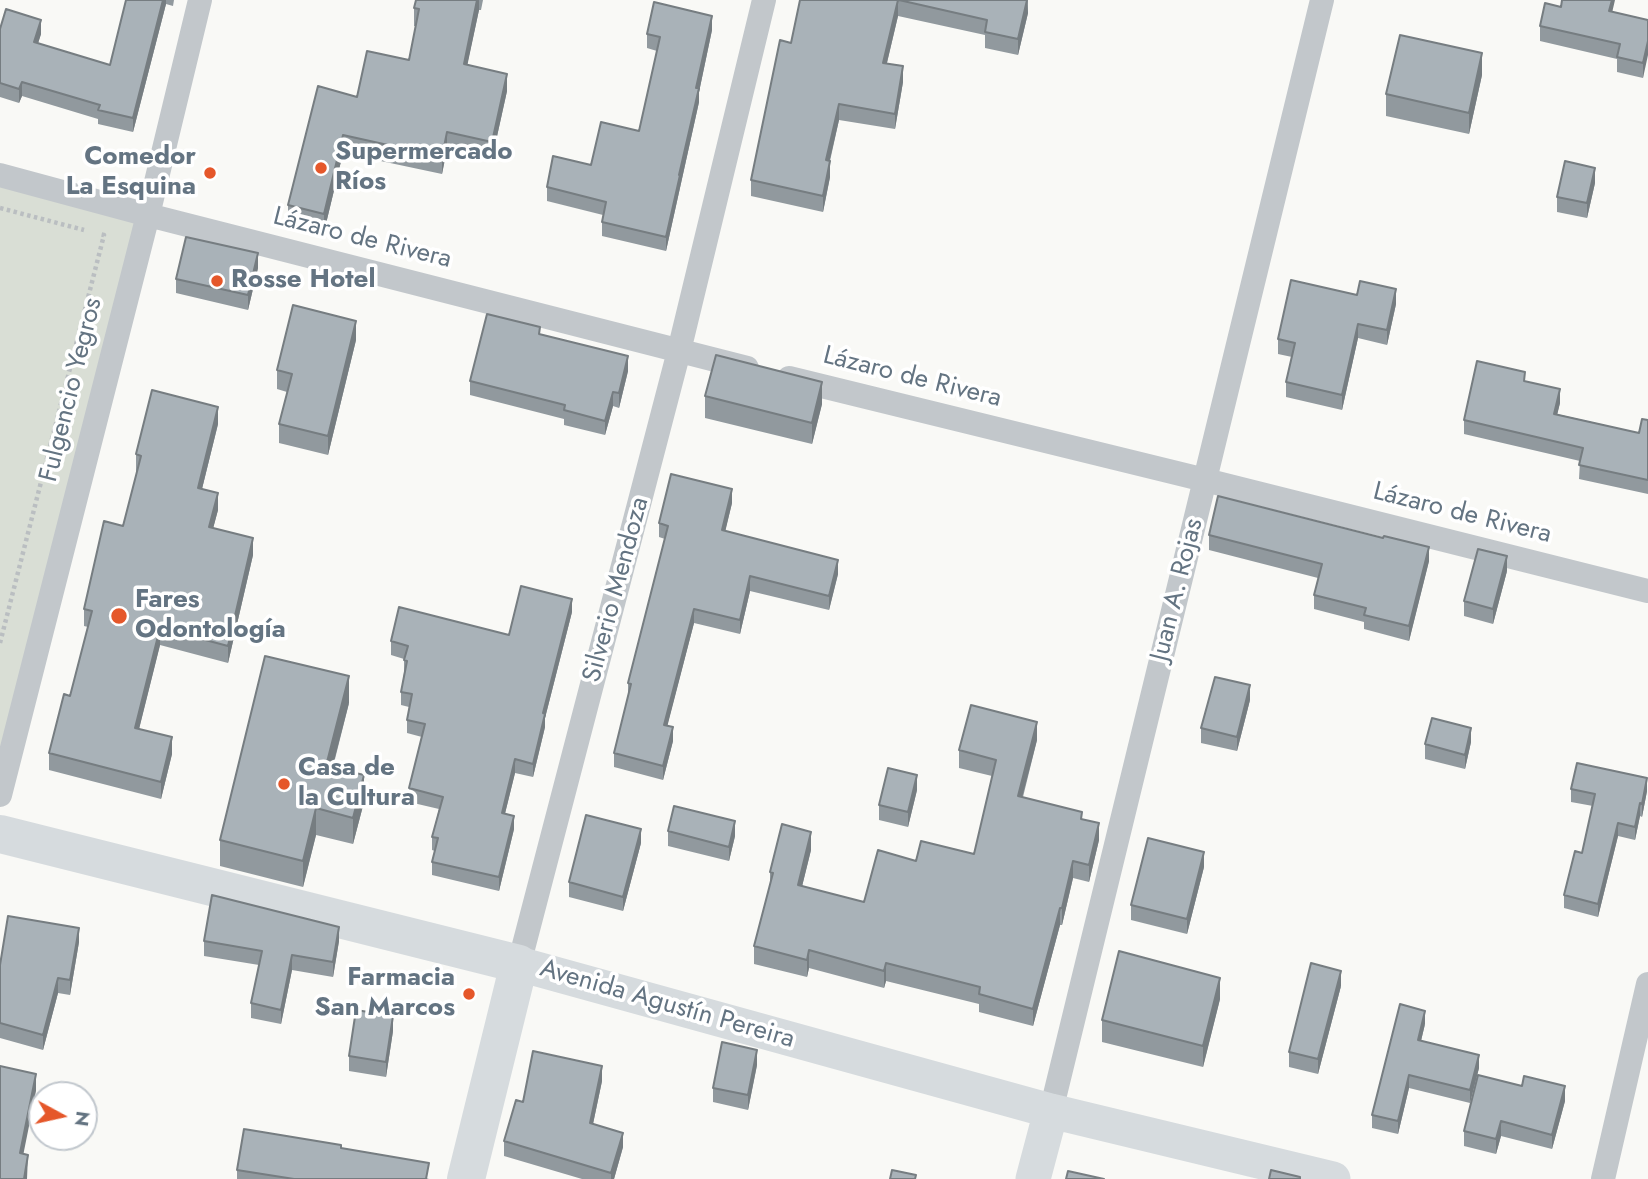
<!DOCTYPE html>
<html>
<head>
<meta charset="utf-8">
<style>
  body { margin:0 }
  #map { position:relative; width:1648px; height:1179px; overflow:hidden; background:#f9f9f6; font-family:Jost,sans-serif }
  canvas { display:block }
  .north { position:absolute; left:28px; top:1081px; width:70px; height:70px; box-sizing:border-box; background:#fff; border:2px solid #c1c7cd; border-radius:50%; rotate:98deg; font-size:19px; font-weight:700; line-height:28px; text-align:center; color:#647482 }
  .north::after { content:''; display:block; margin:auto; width:24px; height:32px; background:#e5572a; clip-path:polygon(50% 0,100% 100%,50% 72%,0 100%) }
</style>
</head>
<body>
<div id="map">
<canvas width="1648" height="1179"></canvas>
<div class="north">N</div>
</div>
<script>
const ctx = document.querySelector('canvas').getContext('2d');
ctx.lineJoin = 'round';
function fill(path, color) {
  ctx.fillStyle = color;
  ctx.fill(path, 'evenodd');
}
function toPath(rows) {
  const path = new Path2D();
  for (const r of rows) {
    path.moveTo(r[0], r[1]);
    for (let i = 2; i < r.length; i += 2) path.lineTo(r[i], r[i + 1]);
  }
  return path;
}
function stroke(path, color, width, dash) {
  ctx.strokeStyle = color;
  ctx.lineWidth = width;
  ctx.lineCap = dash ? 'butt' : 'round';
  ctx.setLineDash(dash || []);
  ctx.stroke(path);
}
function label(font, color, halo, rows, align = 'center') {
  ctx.font = font + ' Jost,sans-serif';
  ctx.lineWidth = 7;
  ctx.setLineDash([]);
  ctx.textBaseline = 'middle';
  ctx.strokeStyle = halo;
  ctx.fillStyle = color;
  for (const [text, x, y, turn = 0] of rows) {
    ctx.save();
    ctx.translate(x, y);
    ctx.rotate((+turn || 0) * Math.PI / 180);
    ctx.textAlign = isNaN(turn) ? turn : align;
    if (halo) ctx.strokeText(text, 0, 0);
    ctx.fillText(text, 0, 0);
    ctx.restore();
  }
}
fill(toPath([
  [0,180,141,218,0,777]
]), '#d9ded5');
stroke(toPath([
  [0,208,84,230],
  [0,643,104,235,99,234]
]), '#babec1', 4.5, [3.5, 3.5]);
stroke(toPath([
  [0,175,148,215,747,368],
  [789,378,1205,480,1648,591],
  [0,795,148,215,200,0],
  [519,964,679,351,764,0],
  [1051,1111,1322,0],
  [1603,1179,1648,984]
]), '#c2c7cb', 24);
stroke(toPath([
  [519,964,1051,1111,1333,1179],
  [1033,1179,1051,1111]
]), '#d6dbde', 35);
stroke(toPath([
  [0,834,519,964,466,1179]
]), '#d6dbde', 38);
fill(toPath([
  [126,0,174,0,173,6,166,4,133,132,98,124,98,119,22,96,19,103,0,97,0,29,41,34,38,43,110,65],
  [416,0,483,0,481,10,479,10,467,65,507,91,492,159,447,149,442,174,343,153,324,232,288,222,288,205,357,97,409,60,416,26,414,26,414,8],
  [800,0,1028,0,1028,13,1018,55,985,48,985,35,898,16,887,63,903,82,895,129,839,120,830,161,830,177,823,212,751,196,751,180,791,43],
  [1561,7,1612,12,1648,20,1643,78,1617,72,1617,59,1540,41,1540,26],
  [712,30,699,92,699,102,666,251,602,236,602,222,603,215,547,201,547,187,591,165,639,131,657,51,647,48,647,34],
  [1482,75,1469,134,1386,116,1386,94],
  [1595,183,1587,218,1557,212,1557,197],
  [258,268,248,310,176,293,176,279],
  [1396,304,1387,345,1358,338,1342,410,1286,397,1286,382,1292,357,1278,354,1278,339],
  [540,334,628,371,619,408,613,406,605,435,564,425,564,419,470,395,470,381],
  [356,340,328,455,279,443,279,424,287,392,277,389,277,370],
  [1525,381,1560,403,1557,414,1639,433,1648,420,1648,494,1579,479,1580,461,1464,434,1464,420],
  [705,396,822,404,812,444,705,418],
  [218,424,202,489,218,510,213,528,253,555,228,663,160,645,139,729,172,754,161,799,49,770,49,753,70,696,88,627,84,626,84,609,123,526,137,472,136,471,136,454],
  [732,503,725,531,838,574,829,610,750,591,740,634,694,623,667,726,673,741,663,780,614,767,614,753,628,695,628,683,665,539,659,537,659,523],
  [1209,535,1429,561,1409,641,1364,629,1364,622,1314,609,1314,595,1318,578,1209,550],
  [1507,571,1493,624,1464,616,1464,601],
  [572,612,545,718,545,727,533,777,515,773,505,813,514,829,499,891,432,875,432,862,435,851,432,850,432,837,439,809,409,802,409,788,422,737,407,733,407,720,409,707,401,705,401,692,404,673,404,659,391,655,391,641,509,635],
  [1250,700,1237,751,1201,743,1201,728],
  [349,703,333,767,364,802,353,844,316,835,303,887,220,866,220,840],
  [1037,740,1023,797,1082,819,1099,840,1089,882,1073,878,1062,925,1060,925,1033,1026,979,1012,979,1004,886,981,884,988,809,968,807,977,754,964,754,946,770,885,770,872,811,850,802,886,864,902,974,854,992,776,959,768,959,750],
  [1471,742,1465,769,1425,759,1425,744],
  [1571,789,1647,791,1642,817,1640,816,1635,840,1618,836,1598,917,1564,908,1564,895,1582,853,1593,806,1571,802],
  [917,790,908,827,879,820,879,805],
  [668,831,735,836,729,861,668,846],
  [641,843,623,911,569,897,569,882],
  [1204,867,1187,934,1131,920,1131,905],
  [204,941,339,941,333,977,292,970,281,1024,251,1018,251,1003,259,965,204,956],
  [79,942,70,995,58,993,43,1050,0,1038,0,965],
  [1341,986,1318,1074,1289,1067,1289,1052],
  [1220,999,1203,1067,1102,1042,1102,1020],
  [1425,1024,1421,1041,1479,1068,1470,1103,1409,1088,1398,1134,1372,1128,1372,1115],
  [393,1031,386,1077,349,1071,349,1056],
  [757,1065,748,1110,713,1102,713,1088],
  [602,1081,593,1124,623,1147,614,1179,582,1179,504,1156,504,1141,523,1102],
  [1522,1086,1565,1101,1552,1149,1501,1136,1496,1154,1464,1146,1464,1131],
  [341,1148,429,1179,237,1179,237,1170]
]), '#91999e');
fill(toPath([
  [163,0,166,0,166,4,133,132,133,118],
  [477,0,479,0,479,10,464,81,464,64],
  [898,0,898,16,883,79,883,63],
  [1027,0,1028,13,1018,55,1018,39],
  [1612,0,1615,0,1609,26,1609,11],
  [712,16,712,30,699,92,699,102,666,251,666,237,696,88],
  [41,20,41,34,34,56,34,42],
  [1648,41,1648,55,1643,78,1643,63],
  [1482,53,1482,75,1469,134,1469,113],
  [903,66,903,82,895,129,895,114],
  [507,74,507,91,492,159,492,142],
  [22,82,22,96,19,103,19,89],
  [839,104,839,120,826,176,826,160],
  [447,132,447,149,442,174,442,157],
  [343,135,343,153,324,232,324,214],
  [830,161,830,177,823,212,823,196],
  [1595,168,1595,183,1587,218,1587,203],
  [258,253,258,268,248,310,248,295],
  [1396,289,1396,304,1387,345,1387,330],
  [356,321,356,340,328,455,328,436],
  [1358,324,1358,338,1342,410,1342,395],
  [628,356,628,371,619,408,619,393],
  [822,382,822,404,812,444,812,423],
  [1560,389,1560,403,1554,428,1554,414],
  [613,392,613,406,605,435,605,421],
  [218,407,218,424,198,505,198,488],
  [732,489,732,503,722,545,722,530],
  [218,493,218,510,209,544,209,527],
  [253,538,253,555,228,663,228,646],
  [1429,547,1429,561,1409,641,1409,626],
  [1507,556,1507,571,1493,624,1493,609],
  [838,560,838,574,829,610,829,596],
  [750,576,750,591,740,634,740,620],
  [572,599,572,612,545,718,545,727,533,777,533,764,543,713],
  [694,609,694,623,664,739,664,725],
  [160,628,160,645,135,745,135,728],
  [349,676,349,703,326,792,326,766],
  [1250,685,1250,700,1237,751,1237,737],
  [1037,722,1037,740,1018,813,1018,796],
  [673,727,673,741,663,780,663,766],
  [1471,728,1471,742,1465,769,1465,755],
  [172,737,172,754,161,799,161,782],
  [515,759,515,773,502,826,502,813],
  [364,775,364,802,353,844,353,818],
  [917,775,917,790,908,827,908,812],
  [1647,778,1647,791,1642,817,1642,804],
  [1640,803,1640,816,1635,840,1635,827],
  [316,808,316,835,303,887,303,861],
  [514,816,514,829,499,891,499,877],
  [735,821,735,836,729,861,729,847],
  [1099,823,1099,840,1089,882,1089,865],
  [1618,823,1618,836,1598,917,1598,904],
  [641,829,641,843,623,911,623,897],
  [811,832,811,850,798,903,798,885],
  [1204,852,1204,867,1187,934,1187,919],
  [1073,861,1073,878,1062,925,1062,908],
  [1060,908,1060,925,1033,1026,1033,1009],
  [339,927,339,941,333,977,333,962],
  [79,928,79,942,70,995,70,980],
  [809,950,809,968,807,977,807,960],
  [292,955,292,970,281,1024,281,1010],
  [886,963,886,981,884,988,884,971],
  [1341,971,1341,986,1318,1074,1318,1059],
  [58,978,58,993,43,1050,43,1035],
  [1220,978,1220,999,1203,1067,1203,1046],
  [1425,1011,1425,1024,1418,1053,1418,1040],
  [393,1016,393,1031,386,1077,386,1062],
  [757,1050,757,1065,748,1110,748,1095],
  [1479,1055,1479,1068,1470,1103,1470,1090],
  [602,1066,602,1081,590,1138,590,1123],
  [36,1074,36,1091,20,1171,20,1153],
  [1409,1075,1409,1088,1398,1134,1398,1121],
  [1565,1086,1565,1101,1552,1149,1552,1135],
  [1501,1121,1501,1136,1496,1154,1496,1139],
  [623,1133,623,1147,614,1179,611,1179,611,1173],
  [28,1155,27,1179,24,1179]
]), '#767d81');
const building = toPath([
  [126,0,163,0,133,118,98,110,100,105,22,82,19,89,0,83,0,29,6,9,41,20,34,42,110,65,126,0],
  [416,0,477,0,464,64,507,74,492,142,447,132,442,157,343,135,324,214,288,205,318,86,357,97,367,51,409,60,419,9,414,8,416,0],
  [800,0,898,0,883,63,903,66,895,114,839,104,826,160,830,161,823,196,751,180,780,40,791,43,800,0],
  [899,0,1027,0,1018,39,985,32,987,20,899,0],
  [1562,0,1612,0,1609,11,1648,20,1648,41,1643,63,1617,57,1620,44,1540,26,1545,3,1561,7,1562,0],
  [654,2,712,16,696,88,699,88,679,175,680,175,666,237,602,222,606,202,547,187,553,156,591,165,601,122,639,131,660,37,647,34,654,2],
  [1400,35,1482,53,1469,113,1386,94,1400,35],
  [1565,161,1595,168,1587,203,1557,197,1565,161],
  [186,237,258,253,248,295,176,279,186,237],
  [1291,280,1357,295,1360,281,1396,289,1387,330,1358,324,1342,395,1286,382,1295,343,1278,339,1291,280],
  [293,305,356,321,328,436,279,424,292,374,277,370,293,305],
  [487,314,540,327,539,334,628,356,619,393,613,392,605,421,564,410,565,405,470,381,487,314],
  [716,355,822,382,812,423,705,396,716,355],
  [1477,361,1525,372,1524,381,1560,389,1554,414,1639,433,1642,419,1648,420,1648,480,1579,465,1583,448,1464,420,1477,361],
  [152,390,218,407,198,488,218,493,209,527,253,538,228,646,160,628,135,728,172,737,161,782,49,753,64,694,70,696,92,611,84,609,104,521,123,526,141,456,136,454,152,390],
  [671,474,732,489,722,530,838,560,829,596,750,576,740,620,694,609,664,725,673,727,663,766,614,753,631,684,628,683,668,526,659,523,671,474],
  [1218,496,1383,538,1384,536,1429,547,1409,626,1364,615,1366,608,1314,595,1322,564,1209,535,1218,496],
  [1478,549,1507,556,1493,609,1464,601,1478,549],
  [521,586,572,599,543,713,545,714,533,764,515,759,502,813,514,816,499,877,432,862,438,838,432,837,443,797,409,788,425,724,407,720,412,694,401,692,407,661,404,660,408,646,391,641,399,607,509,635,521,586],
  [265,656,349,676,326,766,364,775,353,818,316,808,303,861,220,840,265,656],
  [1215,677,1250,685,1237,737,1201,728,1215,677],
  [971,705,1037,722,1018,796,1082,812,1081,819,1099,823,1089,865,1073,861,1062,908,1060,908,1033,1009,979,994,980,987,886,963,884,971,809,950,807,960,754,946,773,873,770,872,782,824,811,832,798,885,864,902,878,850,916,861,921,841,974,854,996,760,959,750,971,705],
  [1432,718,1471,728,1465,755,1425,744,1432,718],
  [1577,763,1647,778,1642,804,1640,803,1635,827,1618,823,1598,904,1564,895,1575,851,1582,853,1595,794,1571,789,1577,763],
  [888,768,917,775,908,812,879,805,888,768],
  [674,806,735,821,729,847,668,831,674,806],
  [586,815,641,829,623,897,569,882,586,815],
  [1148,838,1204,852,1187,919,1131,905,1148,838],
  [212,895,339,927,333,962,292,955,281,1010,251,1003,262,951,204,941,212,895],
  [8,916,79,928,70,980,58,978,43,1035,0,1023,0,965,8,916],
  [1119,951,1220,978,1203,1046,1102,1020,1119,951],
  [1311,963,1341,971,1318,1059,1289,1052,1311,963],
  [1400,1004,1425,1011,1418,1040,1479,1055,1470,1090,1409,1075,1398,1121,1372,1115,1400,1004],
  [356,1010,393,1016,386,1062,349,1056,356,1010],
  [722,1042,757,1050,748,1095,713,1088,722,1042],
  [533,1051,602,1066,590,1123,623,1133,611,1173,504,1141,516,1100,523,1102,533,1051],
  [0,1066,36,1074,20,1153,28,1155,24,1179,0,1179,0,1066],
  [1478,1075,1522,1086,1524,1076,1565,1086,1552,1135,1501,1121,1496,1139,1464,1131,1478,1075],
  [244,1129,341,1145,341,1148,429,1163,426,1179,294,1179,237,1170,244,1129],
  [892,1170,916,1175,915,1179,890,1179,892,1170],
  [1271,1170,1300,1177,1300,1179,1269,1179,1271,1170],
  [1068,1171,1104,1179,1066,1179,1068,1171]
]);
fill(building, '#a9b2b8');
stroke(building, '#767d81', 2);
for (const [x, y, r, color] of [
  [321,168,7,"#e5572a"],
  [210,173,7,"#e5572a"],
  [217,281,7,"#e5572a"],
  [119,616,9,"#e5572a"],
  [284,784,7,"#e5572a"],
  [469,994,7,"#e5572a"]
]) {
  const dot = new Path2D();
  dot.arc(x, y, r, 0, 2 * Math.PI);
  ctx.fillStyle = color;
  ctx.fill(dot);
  stroke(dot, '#fff', 2.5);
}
label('bold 26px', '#647482', '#fff', [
  ["Supermercado",335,153],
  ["Ríos",335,183],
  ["Comedor",196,158,"right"],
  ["La Esquina",196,188,"right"],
  ["Rosse Hotel",231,281],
  ["Fares",135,601],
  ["Odontología",135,631],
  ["Casa de",298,769],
  ["la Cultura",298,799],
  ["Farmacia",455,979,"right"],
  ["San Marcos",455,1009,"right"]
], 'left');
label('26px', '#647482', '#fff', [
  ["Lázaro de Rivera",362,239,14],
  ["Lázaro de Rivera",912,378,14],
  ["Fulgencio Yegros",72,390,-76],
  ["Lázaro de Rivera",1462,514,14],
  ["Silverio Mendoza",617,590,-75],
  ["Juan A. Rojas",1178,590,-76],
  ["Avenida Agustín Pereira",667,1005,16]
]);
</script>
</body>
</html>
